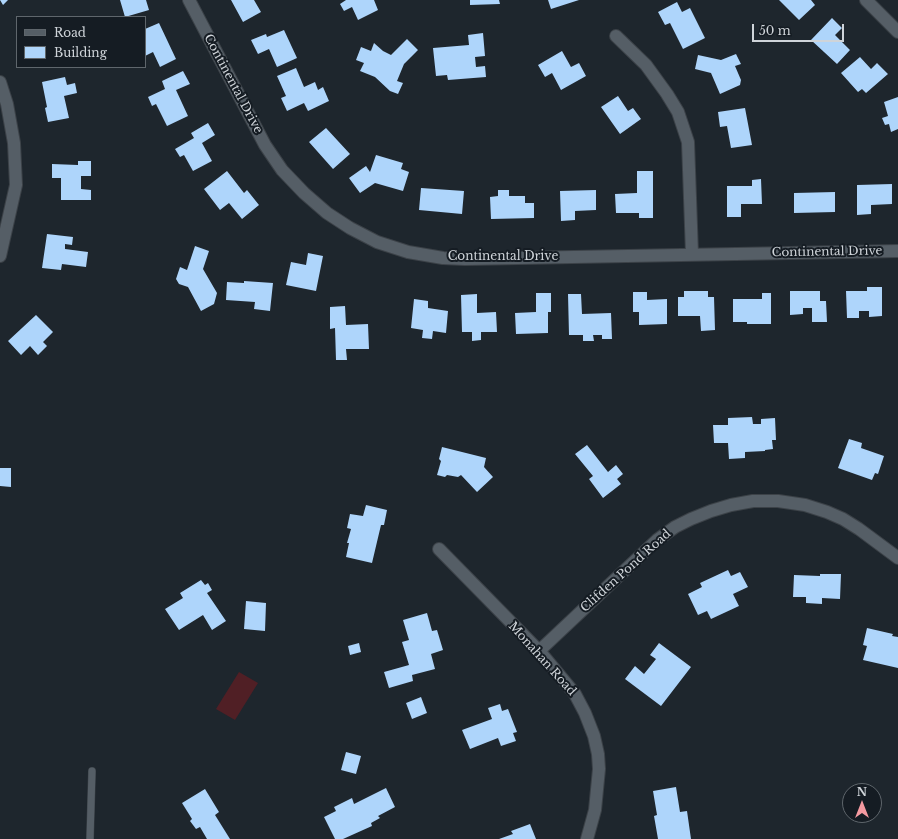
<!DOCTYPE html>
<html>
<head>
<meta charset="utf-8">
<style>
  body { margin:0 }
  #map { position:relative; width:898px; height:839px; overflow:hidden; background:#1e262d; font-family:"Libre Baskerville",serif }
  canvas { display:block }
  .legend { position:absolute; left:16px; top:16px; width:130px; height:52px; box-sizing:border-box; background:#151c23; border:1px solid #5f666c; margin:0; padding:5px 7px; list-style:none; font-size:12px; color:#cfd4d9 }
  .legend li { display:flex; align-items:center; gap:8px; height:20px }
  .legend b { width:20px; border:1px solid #5f666c }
  .north { position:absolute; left:842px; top:783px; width:40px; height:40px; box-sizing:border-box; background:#151c23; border:1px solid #5f666c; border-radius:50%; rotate:0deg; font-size:11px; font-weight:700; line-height:16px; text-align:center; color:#cfd4d9 }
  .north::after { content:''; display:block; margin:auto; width:14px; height:18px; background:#f49aa1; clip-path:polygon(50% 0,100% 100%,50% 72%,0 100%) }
  .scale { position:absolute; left:752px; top:24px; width:92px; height:18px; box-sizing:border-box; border:2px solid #cfd4d9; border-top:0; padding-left:5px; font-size:12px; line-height:14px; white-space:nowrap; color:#cfd4d9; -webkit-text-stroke:3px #151c23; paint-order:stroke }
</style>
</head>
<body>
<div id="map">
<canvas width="898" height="839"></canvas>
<ul class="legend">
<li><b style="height:5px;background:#555e66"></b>Road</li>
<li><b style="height:11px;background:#aed5fb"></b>Building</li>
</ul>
<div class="north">N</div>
<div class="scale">50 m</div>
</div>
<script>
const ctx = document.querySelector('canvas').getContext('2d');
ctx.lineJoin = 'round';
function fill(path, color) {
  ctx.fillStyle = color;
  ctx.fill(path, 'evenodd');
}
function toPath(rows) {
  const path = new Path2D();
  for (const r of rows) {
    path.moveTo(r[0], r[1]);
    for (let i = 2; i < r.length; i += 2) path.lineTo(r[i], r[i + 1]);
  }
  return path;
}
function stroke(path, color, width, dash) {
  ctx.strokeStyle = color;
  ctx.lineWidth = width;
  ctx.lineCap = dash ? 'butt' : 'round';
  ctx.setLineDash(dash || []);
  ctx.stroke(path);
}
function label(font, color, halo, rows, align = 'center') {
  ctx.font = font + ' "Libre Baskerville",serif';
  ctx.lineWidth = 4;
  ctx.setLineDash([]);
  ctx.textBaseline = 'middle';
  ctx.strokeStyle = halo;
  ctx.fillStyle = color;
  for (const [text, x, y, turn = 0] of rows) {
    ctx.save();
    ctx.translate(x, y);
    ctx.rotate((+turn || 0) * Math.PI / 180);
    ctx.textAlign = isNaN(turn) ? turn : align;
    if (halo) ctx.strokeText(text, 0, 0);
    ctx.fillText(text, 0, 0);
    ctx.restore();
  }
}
fill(toPath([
  [239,672,258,683,235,720,216,709]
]), '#501f25');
fill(toPath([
  [0,0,8,0,3,5],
  [120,0,146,0,149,10,125,17],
  [231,0,254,0,261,12,243,22],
  [346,0,374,0,378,10,358,20,352,7,344,11,340,4],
  [470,0,499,0,500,4,470,5],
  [548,0,579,0,551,9],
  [779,0,811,0,815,5,799,20],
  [677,2,682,12,690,8,705,38,683,49,670,23,665,25,658,12],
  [832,18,842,28,835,35,850,50,837,64,811,40],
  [159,23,176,59,160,67,153,52,145,56,145,29],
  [284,30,297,58,277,67,269,49,258,54,251,40,266,34,267,37],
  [483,33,485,56,475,57,476,67,485,66,486,77,448,80,447,75,436,76,433,48,469,45,468,35],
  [407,39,418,50,404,64,397,81,403,83,398,94,390,91,375,77,360,71,364,63,356,60,361,47,371,51,374,43,383,51,391,55],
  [562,51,571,67,579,63,586,76,561,90,552,73,545,77,538,65],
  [736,54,741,64,735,66,741,80,740,85,720,94,711,73,695,69,698,55,721,60],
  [860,57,871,69,877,63,888,74,866,93,862,89,858,92,841,73],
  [296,68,304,87,315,82,318,90,323,87,329,101,308,111,304,103,287,111,281,98,286,96,277,76],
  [183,71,190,84,176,90,188,116,167,126,156,104,152,106,148,97,165,89,162,81],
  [65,77,67,85,75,83,77,93,64,96,69,118,48,122,45,108,47,107,42,82],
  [618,96,628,111,633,108,641,119,620,134,601,107],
  [898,97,898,129,891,132,889,124,885,125,882,118,888,116,884,102],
  [745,108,752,145,731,148,727,126,720,127,718,112],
  [208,123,215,135,202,143,212,161,193,171,184,155,180,157,175,149,194,138,191,133],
  [326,128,350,154,333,169,309,142],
  [376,155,403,163,401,169,409,172,403,191,375,183,360,193,349,178,366,166,370,172],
  [78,161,91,161,91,176,81,176,81,189,91,190,91,200,61,200,61,178,52,178,52,164,78,165],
  [227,171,244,193,247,190,259,205,242,219,229,203,220,210,204,189],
  [637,171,653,171,653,218,639,218,639,213,616,213,615,194,637,193],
  [761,179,762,204,741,204,741,217,727,217,727,186,752,186,752,180],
  [892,184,892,204,871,205,871,214,857,215,857,185],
  [421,188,464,191,462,214,419,210],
  [498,190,509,190,509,196,525,196,525,203,534,203,534,218,491,219,490,197,498,196],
  [596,190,596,210,575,211,575,220,561,221,560,191],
  [835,192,835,212,794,213,794,193],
  [47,234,73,237,72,245,65,244,65,249,88,252,86,267,62,264,61,270,42,268],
  [195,246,209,251,203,269,217,293,214,304,201,311,188,287,179,284,176,279,180,267,187,270],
  [308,253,323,256,316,291,286,285,291,262,306,265],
  [244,281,273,283,270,311,254,309,255,302,226,300,227,282,244,283],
  [867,287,882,287,882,316,869,317,869,311,859,311,859,318,847,318,846,291,867,291],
  [684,291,708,291,708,297,714,297,715,330,701,331,700,316,678,316,678,297,684,297],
  [790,291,820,291,820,301,826,301,827,322,812,322,812,308,803,308,803,314,790,315],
  [633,292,647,292,647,300,667,299,667,324,639,325,639,312,633,312],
  [536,293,551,293,551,312,548,312,548,333,516,334,515,313,536,312],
  [762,293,771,293,771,324,747,324,747,322,733,322,733,299,762,299],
  [477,294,477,313,496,312,497,332,481,332,481,340,472,341,472,332,462,332,461,295],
  [568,294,581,294,582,314,611,313,612,339,602,339,602,335,593,335,594,341,583,341,583,335,569,335],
  [414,299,428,301,428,308,448,311,446,333,433,331,432,339,422,338,423,330,411,328],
  [345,306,346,325,368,324,369,349,346,349,347,360,336,360,335,328,330,329,330,307],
  [36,315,53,332,43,342,47,346,38,355,30,346,21,355,8,341],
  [752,417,753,424,761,424,761,419,775,418,776,440,772,440,773,449,765,450,765,451,745,452,745,458,729,459,728,443,714,443,713,425,728,425,728,418],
  [849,439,862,443,861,448,884,456,878,474,875,473,872,480,838,468],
  [587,445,608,472,616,465,623,474,617,479,621,484,603,498,589,479,593,476,575,454],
  [442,447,486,458,484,467,493,477,477,492,461,475,458,477,447,475,445,477,437,475,441,461,439,459],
  [0,468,11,468,11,487,0,486],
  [366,505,387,510,384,525,381,525,372,563,346,557,349,543,347,543,351,529,347,528,350,514,363,516],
  [728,570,731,576,740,572,748,587,733,594,739,606,711,619,707,611,698,615,688,594,702,587,700,583],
  [820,574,841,574,840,599,822,598,822,604,806,603,806,597,793,597,794,575,820,576],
  [201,580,205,585,208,583,212,590,207,593,226,621,212,630,203,615,179,630,165,609,183,598,180,593],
  [246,601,266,603,265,631,244,629],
  [427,613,432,631,437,630,443,650,431,654,435,669,412,675,413,681,389,688,384,672,409,665,402,642,409,640,403,620],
  [867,628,893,634,892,636,898,637,898,668,863,660,867,646,863,645],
  [359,643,361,652,350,655,348,646],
  [659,643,691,667,661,706,625,679,635,666,644,674,656,659,650,655],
  [421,697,427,713,412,719,406,703],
  [500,704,502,711,508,709,517,732,513,733,516,741,501,746,498,738,470,749,462,730,492,719,488,708],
  [346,752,361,756,356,774,341,770],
  [676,787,680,812,687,811,691,839,658,839,654,816,657,815,653,791],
  [386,788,395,807,378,816,380,818,371,823,372,826,343,839,335,839,324,817,336,811,334,807,352,798,354,804],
  [205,789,219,812,215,815,230,839,207,839,200,827,196,829,190,821,192,819,182,803],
  [530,824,536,839,499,839,513,834,511,831]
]), '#aed5fb');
const service = toPath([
  [90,839,92,771]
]);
const minor = toPath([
  [189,0,265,145,282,170,304,193,327,213,350,228,377,242,408,252,443,258,465,259,898,251],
  [866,0,898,32],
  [616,36,646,65,667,94,678,112,688,142,692,254],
  [0,82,7,104,14,143,16,185,0,256],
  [439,549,541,653,575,694,585,713,594,736,598,754,599,769,595,810,587,839],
  [539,651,657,540,675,527,691,519,711,511,731,505,753,501,778,501,805,505,827,512,843,519,859,529,898,558]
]);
stroke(service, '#3c4248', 8);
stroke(minor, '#3c4248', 14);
stroke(service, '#555e66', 7);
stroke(minor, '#555e66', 12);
label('12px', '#cfd4d9', '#151c23', [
  ["Continental Drive",233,84,62],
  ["Continental Drive",827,252,-1],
  ["Continental Drive",503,257],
  ["Clifden Pond Road",626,571,-42],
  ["Monahan Road",542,659,48]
]);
</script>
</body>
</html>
